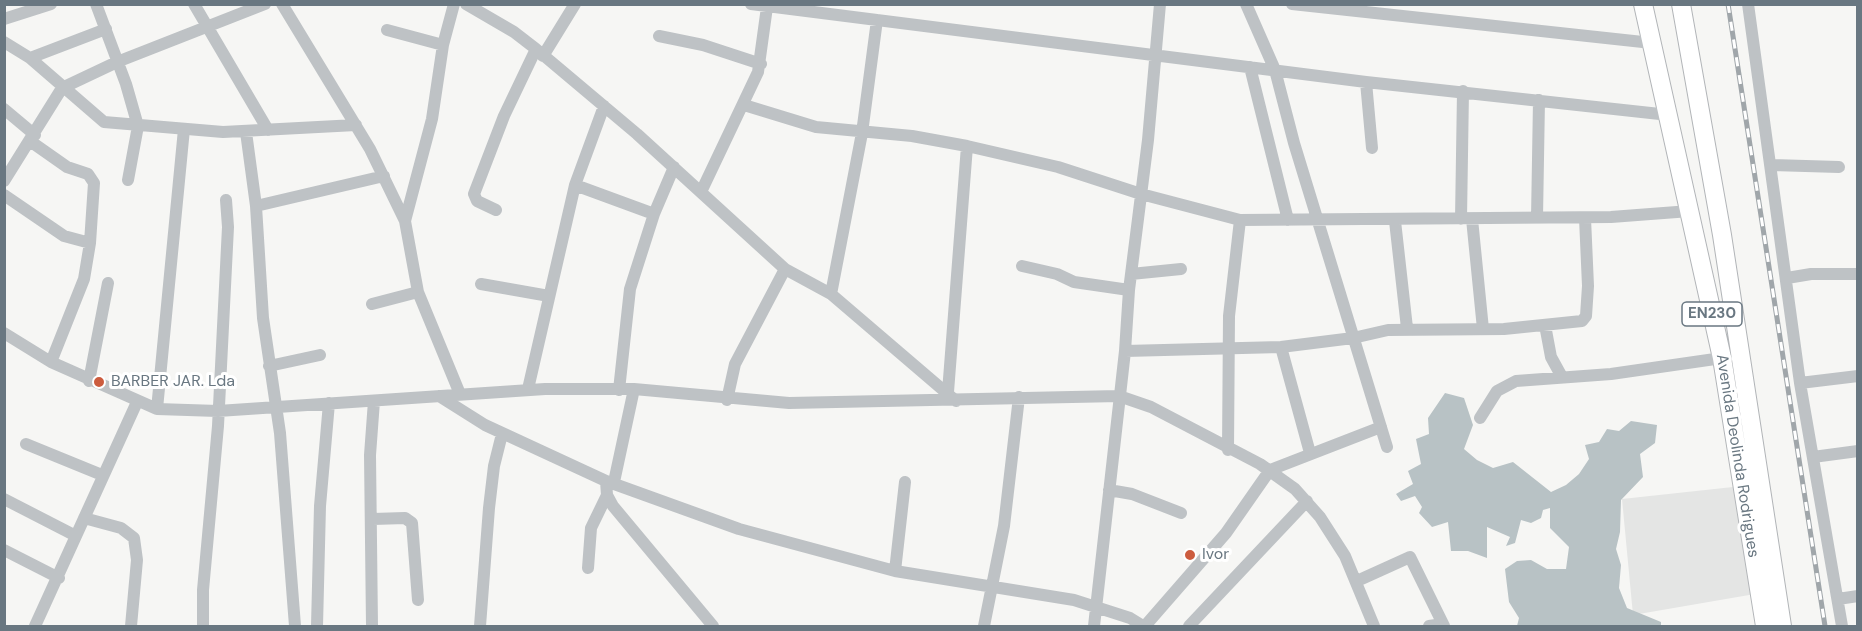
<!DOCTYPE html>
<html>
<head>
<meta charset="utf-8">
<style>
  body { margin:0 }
  #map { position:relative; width:1862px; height:631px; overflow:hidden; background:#f6f6f4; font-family:"DM Sans",sans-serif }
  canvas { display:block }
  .frame { position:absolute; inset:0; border:6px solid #697781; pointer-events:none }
</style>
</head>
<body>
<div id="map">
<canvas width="1862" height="631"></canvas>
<div class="frame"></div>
</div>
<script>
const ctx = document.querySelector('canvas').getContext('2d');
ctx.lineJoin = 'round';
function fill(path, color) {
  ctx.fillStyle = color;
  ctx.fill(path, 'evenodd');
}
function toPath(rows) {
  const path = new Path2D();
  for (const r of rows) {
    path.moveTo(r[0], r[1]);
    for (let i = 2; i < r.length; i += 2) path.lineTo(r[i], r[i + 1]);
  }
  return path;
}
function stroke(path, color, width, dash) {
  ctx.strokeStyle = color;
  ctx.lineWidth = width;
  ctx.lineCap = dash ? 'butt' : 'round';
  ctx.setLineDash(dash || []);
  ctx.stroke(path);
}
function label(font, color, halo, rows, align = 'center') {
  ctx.font = font + ' "DM Sans",sans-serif';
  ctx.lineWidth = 6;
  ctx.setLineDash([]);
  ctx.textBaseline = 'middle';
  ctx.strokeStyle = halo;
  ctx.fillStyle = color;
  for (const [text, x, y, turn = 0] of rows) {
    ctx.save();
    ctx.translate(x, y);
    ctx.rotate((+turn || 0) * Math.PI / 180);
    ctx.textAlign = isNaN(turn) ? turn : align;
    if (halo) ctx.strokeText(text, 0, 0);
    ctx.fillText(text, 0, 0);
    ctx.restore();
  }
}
fill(toPath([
  [1733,487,1755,594,1633,615,1622,499]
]), '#e4e5e4');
fill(toPath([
  [1445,393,1464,398,1473,425,1464,449,1477,460,1493,468,1513,462,1551,492,1566,485,1579,474,1589,459,1585,445,1599,442,1607,429,1619,431,1631,421,1657,425,1655,443,1640,454,1643,477,1621,500,1620,532,1616,549,1621,565,1619,588,1627,608,1661,622,1661,626,1517,626,1519,618,1509,602,1505,569,1517,561,1531,560,1547,569,1566,569,1569,547,1550,528,1550,508,1543,510,1541,518,1531,523,1521,520,1515,543,1506,546,1510,537,1487,527,1487,558,1468,551,1451,551,1448,522,1432,527,1419,513,1422,507,1415,496,1401,501,1396,494,1413,484,1408,471,1421,464,1416,439,1429,434,1428,418]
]), '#b8c2c5');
const highway = toPath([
  [1643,4,1722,358,1765,626],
  [1681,4,1722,235,1782,626]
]);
stroke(highway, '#b2b5b8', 20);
stroke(toPath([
  [96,4,126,84,138,126,128,180],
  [194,4,268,130],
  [282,4,370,149,405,221,418,292,460,394],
  [466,4,514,32,536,49,637,134,785,269,831,294,956,401],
  [751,4,1366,82,1669,115],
  [1246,4,1275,70,1294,143,1387,447],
  [1292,4,1652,43],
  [1748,4,1800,383,1842,626],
  [4,19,51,4],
  [387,30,443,45],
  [659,36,703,45,761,64],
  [4,42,30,58,104,122,223,132,356,125],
  [543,56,575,4],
  [30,58,106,29],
  [1250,67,1288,220],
  [1366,82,1372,148],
  [744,105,816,127,912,136,967,146,1058,167,1141,194,1240,220,1611,217,1690,211],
  [4,109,35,135],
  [246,132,256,206,263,318,280,433,295,626],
  [30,141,67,167,88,174,94,183,90,243,84,279,51,362],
  [1772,165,1839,167],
  [4,181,62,88,117,62,265,4],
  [575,185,654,214],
  [701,192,758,72,767,7],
  [4,195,64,236,90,243],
  [256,206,384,176],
  [496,210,477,201,474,194,504,116,536,49],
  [1537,218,1539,100],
  [1461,219,1463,91],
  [1472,219,1483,329],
  [405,221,432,119,443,45,454,4],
  [1395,221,1407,328],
  [1022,266,1057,274,1074,282,1129,290],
  [1131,274,1181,269],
  [1787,278,1811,274,1858,274],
  [481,284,549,296],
  [831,294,862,133,877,20],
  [372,304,418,292],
  [1545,325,1551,357,1562,377],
  [4,333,51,362,157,409,218,411,545,389,634,389,789,403,1119,396,1151,407,1260,464,1295,489,1320,517,1345,556,1374,626],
  [1281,347,1310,453],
  [1125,351,1281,347,1353,338,1388,330,1504,329,1582,321,1586,316,1588,286,1585,218],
  [269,366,320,355],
  [89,381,108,283],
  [1800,383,1858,376],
  [528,389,575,185,604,106],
  [619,390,630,289,654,214,674,167],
  [948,392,967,146],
  [439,396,485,425,606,481,739,529,895,571,1074,600,1130,618,1143,626],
  [727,400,735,364,785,269],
  [157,409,184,129],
  [1480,418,1497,391,1516,381,1611,374,1722,358],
  [26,444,102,475],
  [1228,450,1229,316,1240,220],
  [1813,457,1858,451],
  [606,481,607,495,613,506,713,626],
  [614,482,634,389],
  [1109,490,1132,494,1181,513],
  [4,499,76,536],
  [84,518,121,528,134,538,137,560,131,626],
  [373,519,405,518,412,523,418,600],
  [4,550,59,578],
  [588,568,591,528,607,495],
  [895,571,905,482],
  [1357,581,1410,557,1444,626],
  [1838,599,1858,596],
  [35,626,137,402],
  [203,626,203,590,218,426,228,227,226,200],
  [317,626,320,506,329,403],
  [372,626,370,455,374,401],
  [480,626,489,508,494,466,502,434],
  [984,626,1004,526,1019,397],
  [1094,626,1125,351,1129,290,1148,140,1160,4],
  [1145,626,1226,533,1270,470,1381,427],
  [1189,626,1307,501],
  [1429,626,1443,624]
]), '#bec2c5', 12);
stroke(highway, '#fff', 18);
const rail = toPath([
  [1728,4,1825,626]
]);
stroke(rail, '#a0a6aa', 5);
stroke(rail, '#fff', 3, [9]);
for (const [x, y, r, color] of [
  [99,382,6,"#cc5c3e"],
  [1190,555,6,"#cc5c3e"]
]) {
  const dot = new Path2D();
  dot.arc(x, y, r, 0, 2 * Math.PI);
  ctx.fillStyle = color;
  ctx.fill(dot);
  stroke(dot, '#fff', 2);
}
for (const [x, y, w] of [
  [1712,314,60]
]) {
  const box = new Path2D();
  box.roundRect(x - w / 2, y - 12, w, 24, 4.5);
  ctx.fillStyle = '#fff';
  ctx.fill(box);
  stroke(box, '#697781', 1.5);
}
label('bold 15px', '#697781', null, [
  ["EN230",1712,314]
]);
label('16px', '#697781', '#fff', [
  ["BARBER JAR. Lda",111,382],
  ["Ivor",1202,555]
], 'left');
label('16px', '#697781', '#fff', [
  ["Avenida Deolinda Rodrigues",1737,456,81]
]);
</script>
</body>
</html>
